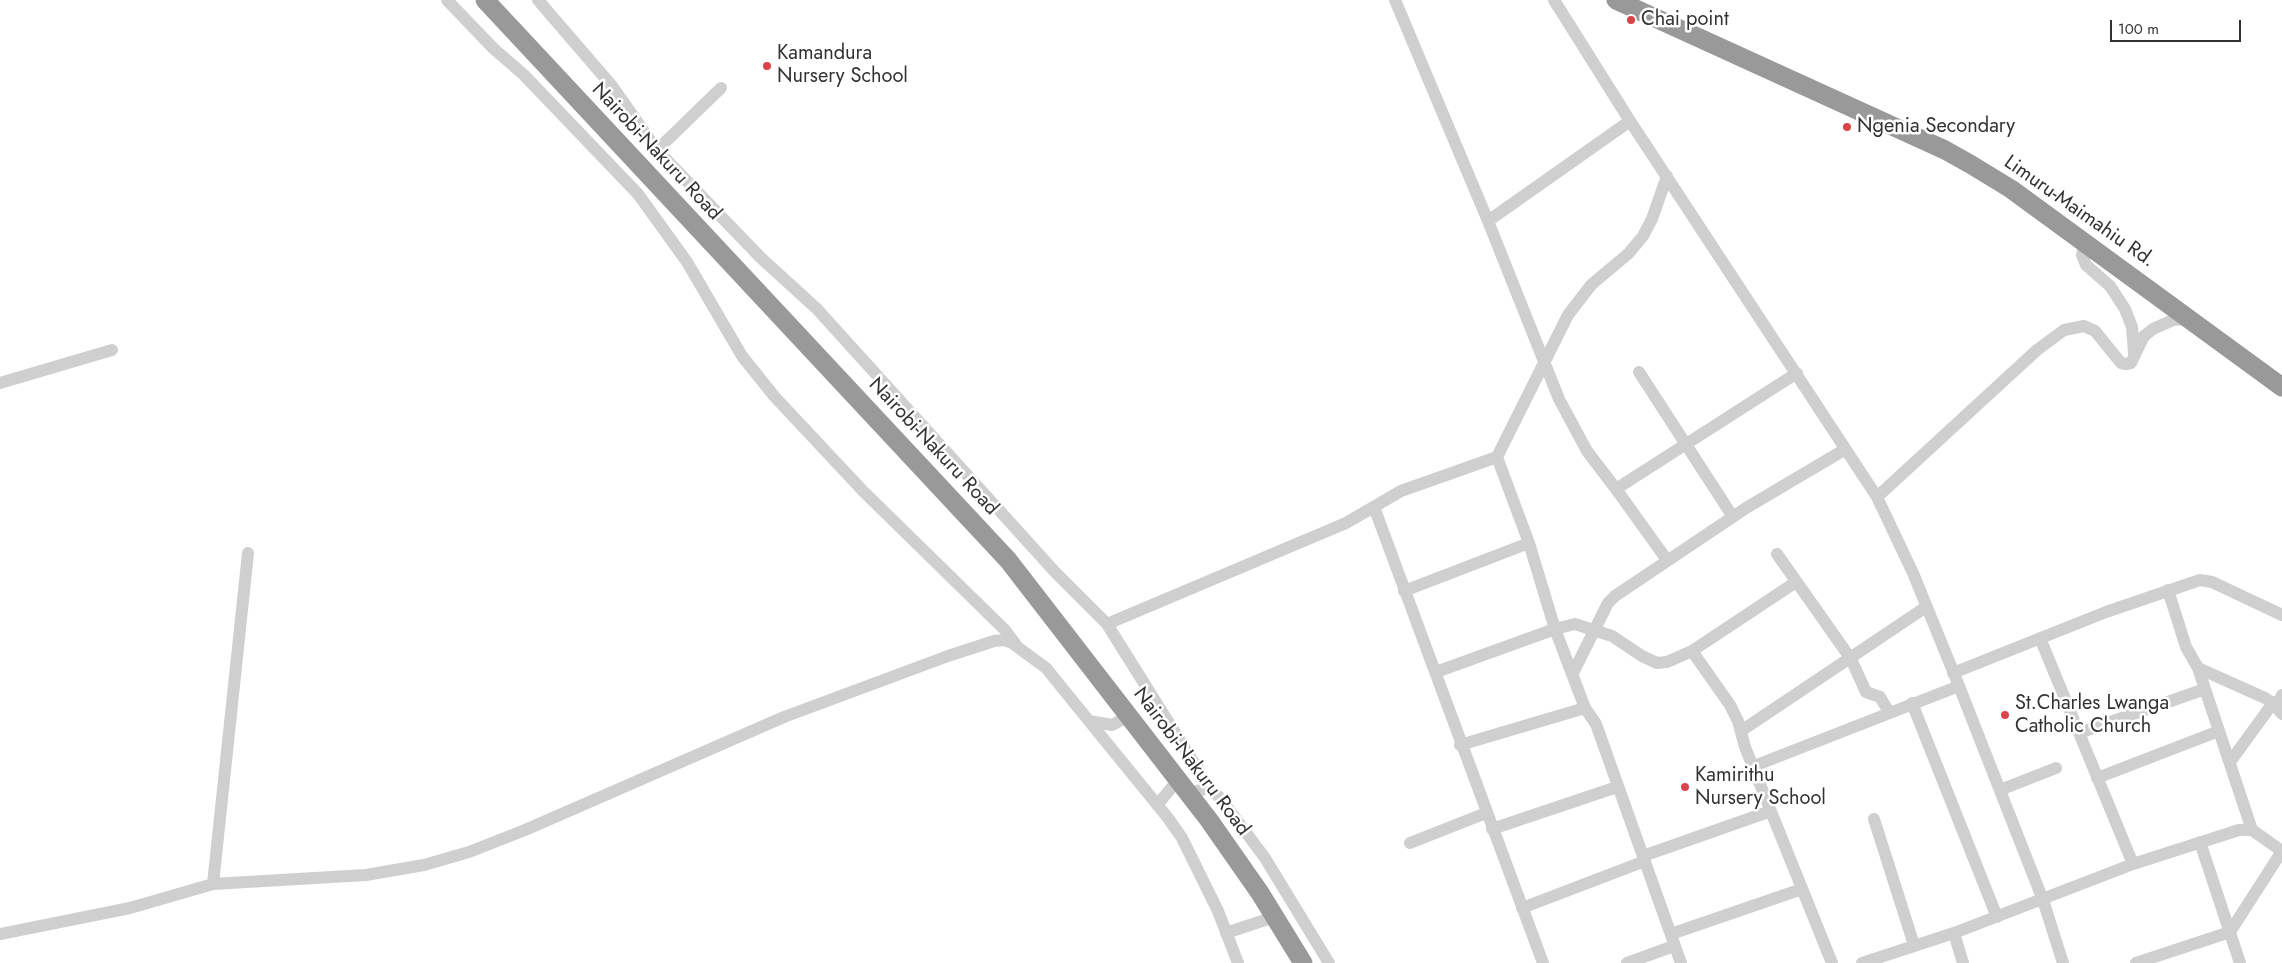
<!DOCTYPE html>
<html>
<head>
<meta charset="utf-8">
<style>
  body { margin:0 }
  #map { position:relative; width:2282px; height:963px; overflow:hidden; background:#fff; font-family:Jost,sans-serif }
  canvas { display:block }
  .scale { position:absolute; left:2110px; top:20px; width:131px; height:22px; box-sizing:border-box; border:2px solid #323232; border-top:0; padding-left:6px; font-size:15px; line-height:18px; white-space:nowrap; color:#323232; -webkit-text-stroke:4px #fff; paint-order:stroke }
</style>
</head>
<body>
<div id="map">
<canvas width="2282" height="963"></canvas>
<div class="scale">100 m</div>
</div>
<script>
const ctx = document.querySelector('canvas').getContext('2d');
ctx.lineJoin = 'round';
function toPath(rows) {
  const path = new Path2D();
  for (const r of rows) {
    path.moveTo(r[0], r[1]);
    for (let i = 2; i < r.length; i += 2) path.lineTo(r[i], r[i + 1]);
  }
  return path;
}
function stroke(path, color, width, dash) {
  ctx.strokeStyle = color;
  ctx.lineWidth = width;
  ctx.lineCap = dash ? 'butt' : 'round';
  ctx.setLineDash(dash || []);
  ctx.stroke(path);
}
function label(font, color, halo, rows, align = 'center') {
  ctx.font = font + ' Jost,sans-serif';
  ctx.lineWidth = 5;
  ctx.setLineDash([]);
  ctx.textBaseline = 'middle';
  ctx.strokeStyle = halo;
  ctx.fillStyle = color;
  for (const [text, x, y, turn = 0] of rows) {
    ctx.save();
    ctx.translate(x, y);
    ctx.rotate((+turn || 0) * Math.PI / 180);
    ctx.textAlign = isNaN(turn) ? turn : align;
    if (halo) ctx.strokeText(text, 0, 0);
    ctx.fillText(text, 0, 0);
    ctx.restore();
  }
}
stroke(toPath([
  [447,0,493,48,524,75,638,194,687,262,742,356,774,396,863,491,1005,630,1017,646],
  [538,0,612,86,657,150,760,257,817,309,1055,572,1107,624,1209,787],
  [1395,0,1488,221,1559,399,1587,451,1616,489,1797,373],
  [1554,0,1630,121,1877,497,1913,573,1959,686,2043,900,2063,963],
  [657,150,721,88],
  [1488,221,1630,121],
  [2085,243,2082,255,2086,265,2110,286,2125,309,2132,327,2134,353],
  [1639,372,1733,517],
  [0,383,112,350],
  [1497,457,1529,543,1555,629,1585,708,1596,724,1681,963],
  [1616,489,1667,560],
  [1877,497,2037,350,2064,330,2084,326,2095,331,2121,363,2126,364,2131,363,2144,336,2153,329,2173,320,2188,319],
  [1374,507,1543,963],
  [1777,554,1851,659,1866,692,1880,697,1889,712],
  [2168,590,2186,647,2198,668,2252,830],
  [1404,591,1529,543],
  [1107,624,1346,523,1401,491,1497,457,1568,315,1591,285,1629,253,1643,236,1652,219,1667,176],
  [2040,638,2133,864],
  [1692,651,1730,705,1738,721,1745,747,1832,963],
  [2198,668,2265,698,2273,703,2282,714],
  [1436,672,1555,629,1575,624,1612,636,1642,656,1657,663,1667,662,1692,651,1796,582],
  [1573,673,1608,603,1615,596,1746,508,1844,450],
  [1953,673,2106,612,2200,580,2212,582,2282,615],
  [1912,703,1997,917],
  [1089,721,1168,818,1182,838,1218,911,1238,963],
  [1741,731,1926,607],
  [2079,733,2205,689],
  [1460,745,1585,708],
  [2230,762,2273,703,2279,701,2282,695],
  [1754,766,1959,686],
  [2097,778,2219,731],
  [2000,790,2056,768],
  [1189,794,1209,787,1221,799,1265,858,1329,963],
  [1157,805,1178,780],
  [1874,819,1914,945],
  [1492,829,1617,787],
  [2200,842,2240,963],
  [1410,843,1486,813],
  [1643,856,1771,811],
  [213,884,248,553],
  [1522,908,1645,861],
  [1226,933,1274,917],
  [1954,933,1963,963],
  [0,934,130,908,213,884,366,875,424,865,469,852,525,830,784,717,948,656,994,641,1004,640,1012,643,1046,668,1089,721,1112,725,1129,716],
  [1671,934,1802,889],
  [1627,963,1674,946],
  [1862,963,1954,933,2133,864,2239,830,2252,830,2282,851],
  [2136,963,2230,932,2282,851]
]), '#cfcfcf', 12);
stroke(toPath([
  [485,0,1008,560,1209,820,1260,893,1303,963],
  [1616,0,1945,150,1970,164,2011,189,2282,387]
]), '#999', 19);
for (const [x, y, r, color] of [
  [1631,20,5,"#da434a"],
  [767,66,5,"#da434a"],
  [1847,127,5,"#da434a"],
  [2005,715,5,"#da434a"],
  [1685,787,5,"#da434a"]
]) {
  const dot = new Path2D();
  dot.arc(x, y, r, 0, 2 * Math.PI);
  ctx.fillStyle = color;
  ctx.fill(dot);
  stroke(dot, '#fff', 2);
}
label('20px', '#323232', '#fff', [
  ["Chai point",1641,20],
  ["Kamandura",777,54],
  ["Nursery School",777,77],
  ["Ngenia Secondary",1857,127],
  ["St.Charles Lwanga",2015,704],
  ["Catholic Church",2015,727],
  ["Kamirithu",1695,776],
  ["Nursery School",1695,799]
], 'left');
label('20px', '#323232', '#fff', [
  ["Nairobi-Nakuru Road",656,152,47],
  ["Limuru-Maimahiu Rd.",2079,212,35],
  ["Nairobi-Nakuru Road",933,447,47],
  ["Nairobi-Nakuru Road",1191,762,53]
]);
</script>
</body>
</html>
